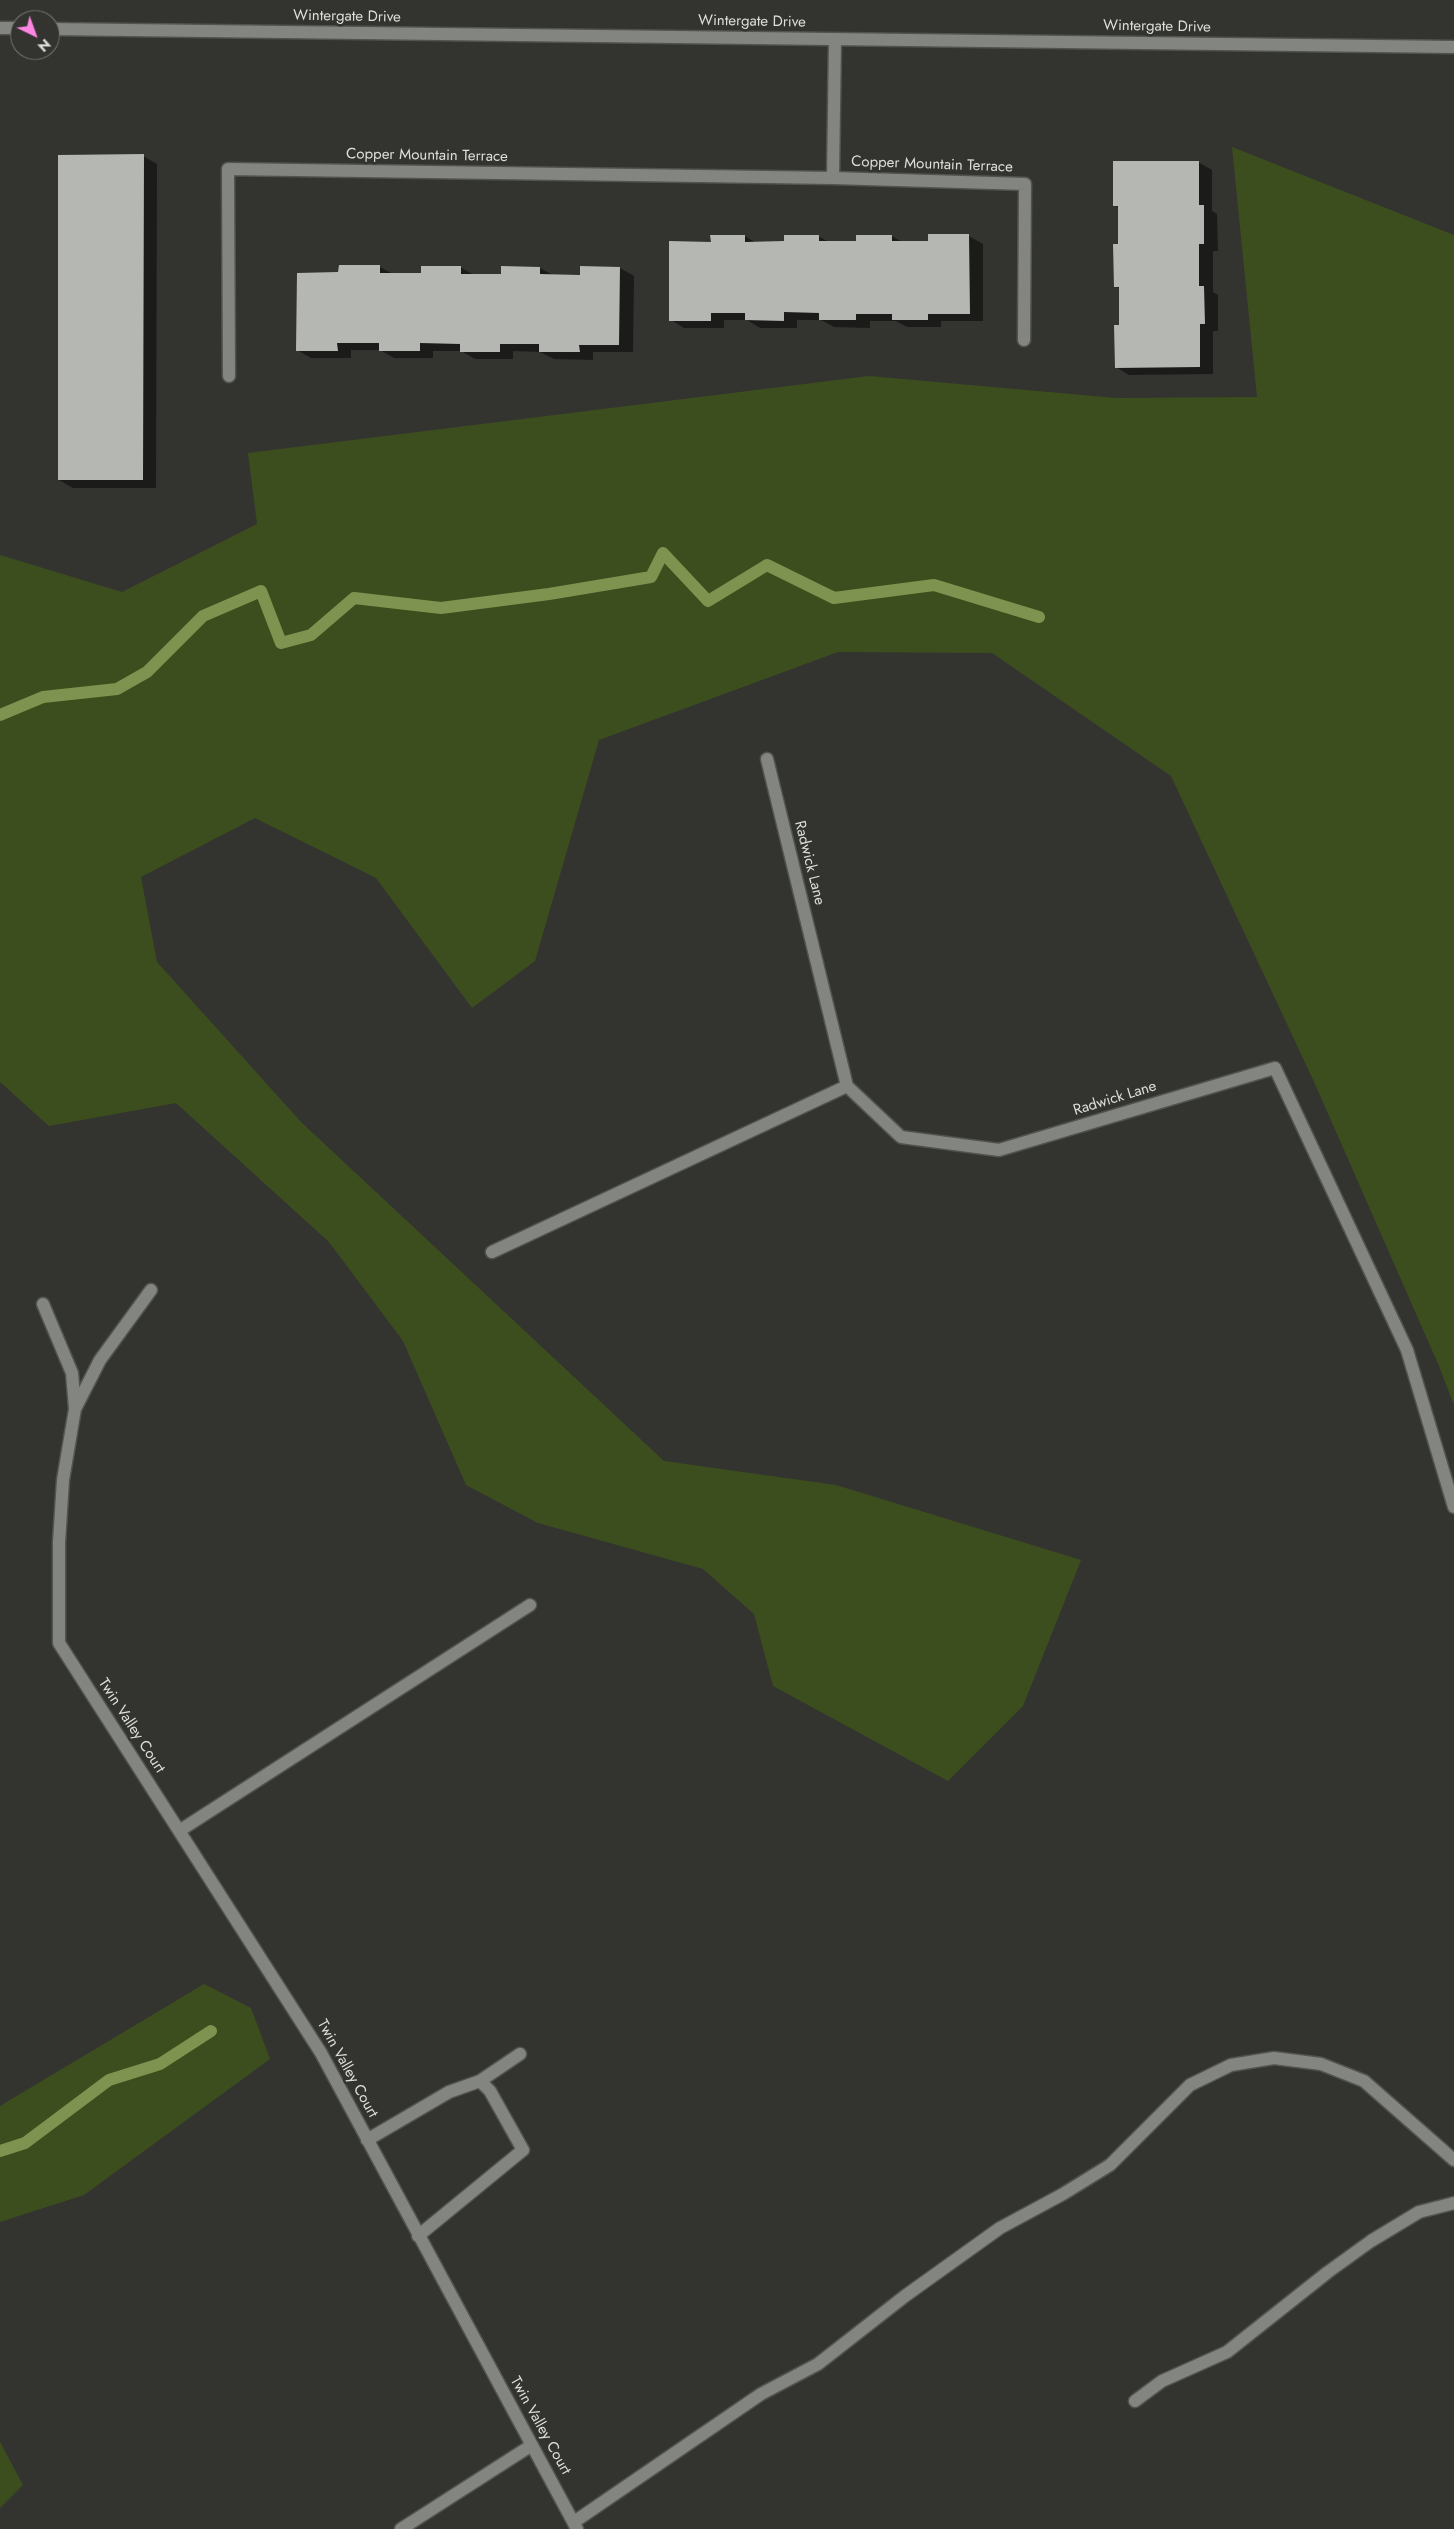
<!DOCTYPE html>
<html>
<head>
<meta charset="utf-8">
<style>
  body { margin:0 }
  #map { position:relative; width:1454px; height:2529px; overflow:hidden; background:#333430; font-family:Jost,sans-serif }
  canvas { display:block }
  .north { position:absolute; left:10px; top:10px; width:50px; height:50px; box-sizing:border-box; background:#333430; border:1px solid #777875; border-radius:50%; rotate:138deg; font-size:14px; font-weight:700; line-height:20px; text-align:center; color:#dedfdc }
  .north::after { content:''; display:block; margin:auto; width:18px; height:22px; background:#fd86e2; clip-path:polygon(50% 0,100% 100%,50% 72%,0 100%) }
</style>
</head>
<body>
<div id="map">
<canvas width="1454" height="2529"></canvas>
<div class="north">N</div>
</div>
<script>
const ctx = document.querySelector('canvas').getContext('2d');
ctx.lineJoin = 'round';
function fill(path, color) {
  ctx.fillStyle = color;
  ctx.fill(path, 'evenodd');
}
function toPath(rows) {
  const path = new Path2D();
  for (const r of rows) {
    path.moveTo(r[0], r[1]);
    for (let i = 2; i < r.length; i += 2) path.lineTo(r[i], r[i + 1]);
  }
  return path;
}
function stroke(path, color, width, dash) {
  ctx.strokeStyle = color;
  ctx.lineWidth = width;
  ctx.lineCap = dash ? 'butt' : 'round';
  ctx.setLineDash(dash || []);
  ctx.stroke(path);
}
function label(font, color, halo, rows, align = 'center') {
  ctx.font = font + ' Jost,sans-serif';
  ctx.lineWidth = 5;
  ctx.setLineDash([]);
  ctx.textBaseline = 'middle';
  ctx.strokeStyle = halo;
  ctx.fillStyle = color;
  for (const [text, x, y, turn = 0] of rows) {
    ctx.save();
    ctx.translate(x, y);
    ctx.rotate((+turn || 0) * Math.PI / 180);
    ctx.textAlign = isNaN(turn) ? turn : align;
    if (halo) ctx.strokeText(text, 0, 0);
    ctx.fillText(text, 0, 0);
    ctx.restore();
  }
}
fill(toPath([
  [1232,147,1454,235,1454,1405,1439,1366,1315,1084,1171,776,992,653,838,652,599,740,535,961,472,1008,376,878,255,818,141,877,157,962,301,1122,664,1461,836,1485,1081,1560,1023,1706,948,1781,773,1686,754,1614,703,1569,538,1523,466,1485,403,1341,329,1242,176,1103,49,1126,0,1082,0,555,122,592,257,524,248,453,869,376,1116,398,1257,397],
  [204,1984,251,2008,270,2059,84,2195,0,2222,0,2106],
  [0,2442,23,2485,0,2508]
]), '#3d4e1e');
fill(toPath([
  [143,156,157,164,156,488,73,488,59,480],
  [1198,162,1212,170,1212,211,1217,214,1218,251,1213,251,1213,292,1218,295,1218,331,1213,331,1213,374,1129,375,1116,367,1121,327,1120,289,1115,286,1120,246,1119,208,1114,205],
  [745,236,756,243,785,243,818,236,829,242,858,242,892,236,902,242,929,242,929,236,969,236,983,244,983,321,941,321,941,327,907,327,896,321,870,321,870,328,834,327,821,320,797,320,797,328,760,328,747,320,724,320,724,328,684,328,671,320,712,243,712,237],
  [380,267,393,274,422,274,460,267,474,275,502,275,503,268,540,268,553,275,581,276,620,268,634,276,633,352,593,352,593,360,554,359,540,352,513,351,513,359,475,359,461,351,433,351,433,358,394,358,380,350,351,350,351,358,311,358,297,350,340,274]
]), '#0007');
stroke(toPath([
  [0,715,43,697,117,689,147,672,203,616,261,591,281,643,311,635,354,598,441,608,549,594,651,577,663,553,708,601,767,565,834,598,934,585,1039,617],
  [0,2151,25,2143,109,2080,160,2064,211,2031]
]), '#7e934f', 12);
fill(toPath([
  [144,154,143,480,58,480,58,155],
  [1113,161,1199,161,1199,205,1204,205,1204,244,1199,244,1199,286,1204,286,1205,324,1200,324,1200,367,1115,368,1114,325,1119,325,1119,287,1114,287,1113,244,1118,244,1118,206,1113,206],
  [928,234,969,234,970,314,928,314,928,320,892,320,892,314,856,314,856,320,819,320,819,313,784,312,784,321,745,320,745,313,711,313,711,321,669,321,669,241,711,242,710,235,745,235,745,242,784,241,784,235,819,235,819,241,856,241,856,235,892,235,892,241,928,241],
  [339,265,380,265,380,273,421,273,421,266,461,266,461,274,501,274,501,266,540,267,540,274,580,275,580,266,620,267,619,345,579,345,580,352,539,352,539,344,500,344,500,352,460,352,460,344,420,343,420,351,379,351,379,343,337,343,338,351,296,351,297,273,338,272]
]), '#b5b7b2');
const minor = toPath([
  [0,28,20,28],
  [50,29,1454,47],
  [833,178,835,40],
  [229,376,228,169,833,178,1025,184,1024,340],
  [767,759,847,1086,901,1137,999,1150,1275,1068,1407,1350,1454,1507],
  [492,1252,847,1086],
  [151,1290,100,1360,75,1409,63,1480,59,1542,59,1643,321,2053,577,2529],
  [43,1304,72,1373,75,1409],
  [179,1831,530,1605],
  [480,2081,520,2054],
  [367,2140,449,2092,480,2081,490,2091,523,2150,418,2236],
  [1135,2401,1162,2381,1227,2352,1328,2272,1371,2241,1419,2212,1454,2203],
  [574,2522,761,2394,818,2364,905,2296,1000,2228,1063,2194,1110,2165,1190,2085,1231,2065,1274,2058,1321,2064,1364,2081,1454,2160],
  [401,2529,532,2445]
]);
stroke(minor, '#51534f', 15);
stroke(minor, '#838580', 12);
label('15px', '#dedfdc', '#333430', [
  ["Wintergate Drive",347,17,1],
  ["Wintergate Drive",752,22,1],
  ["Wintergate Drive",1157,27,1],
  ["Copper Mountain Terrace",427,156,1],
  ["Copper Mountain Terrace",932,165,2],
  ["Radwick Lane",809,863,76],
  ["Radwick Lane",1115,1099,-17],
  ["Twin Valley Court",131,1726,57],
  ["Twin Valley Court",347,2069,61],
  ["Twin Valley Court",540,2426,61]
]);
</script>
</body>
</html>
